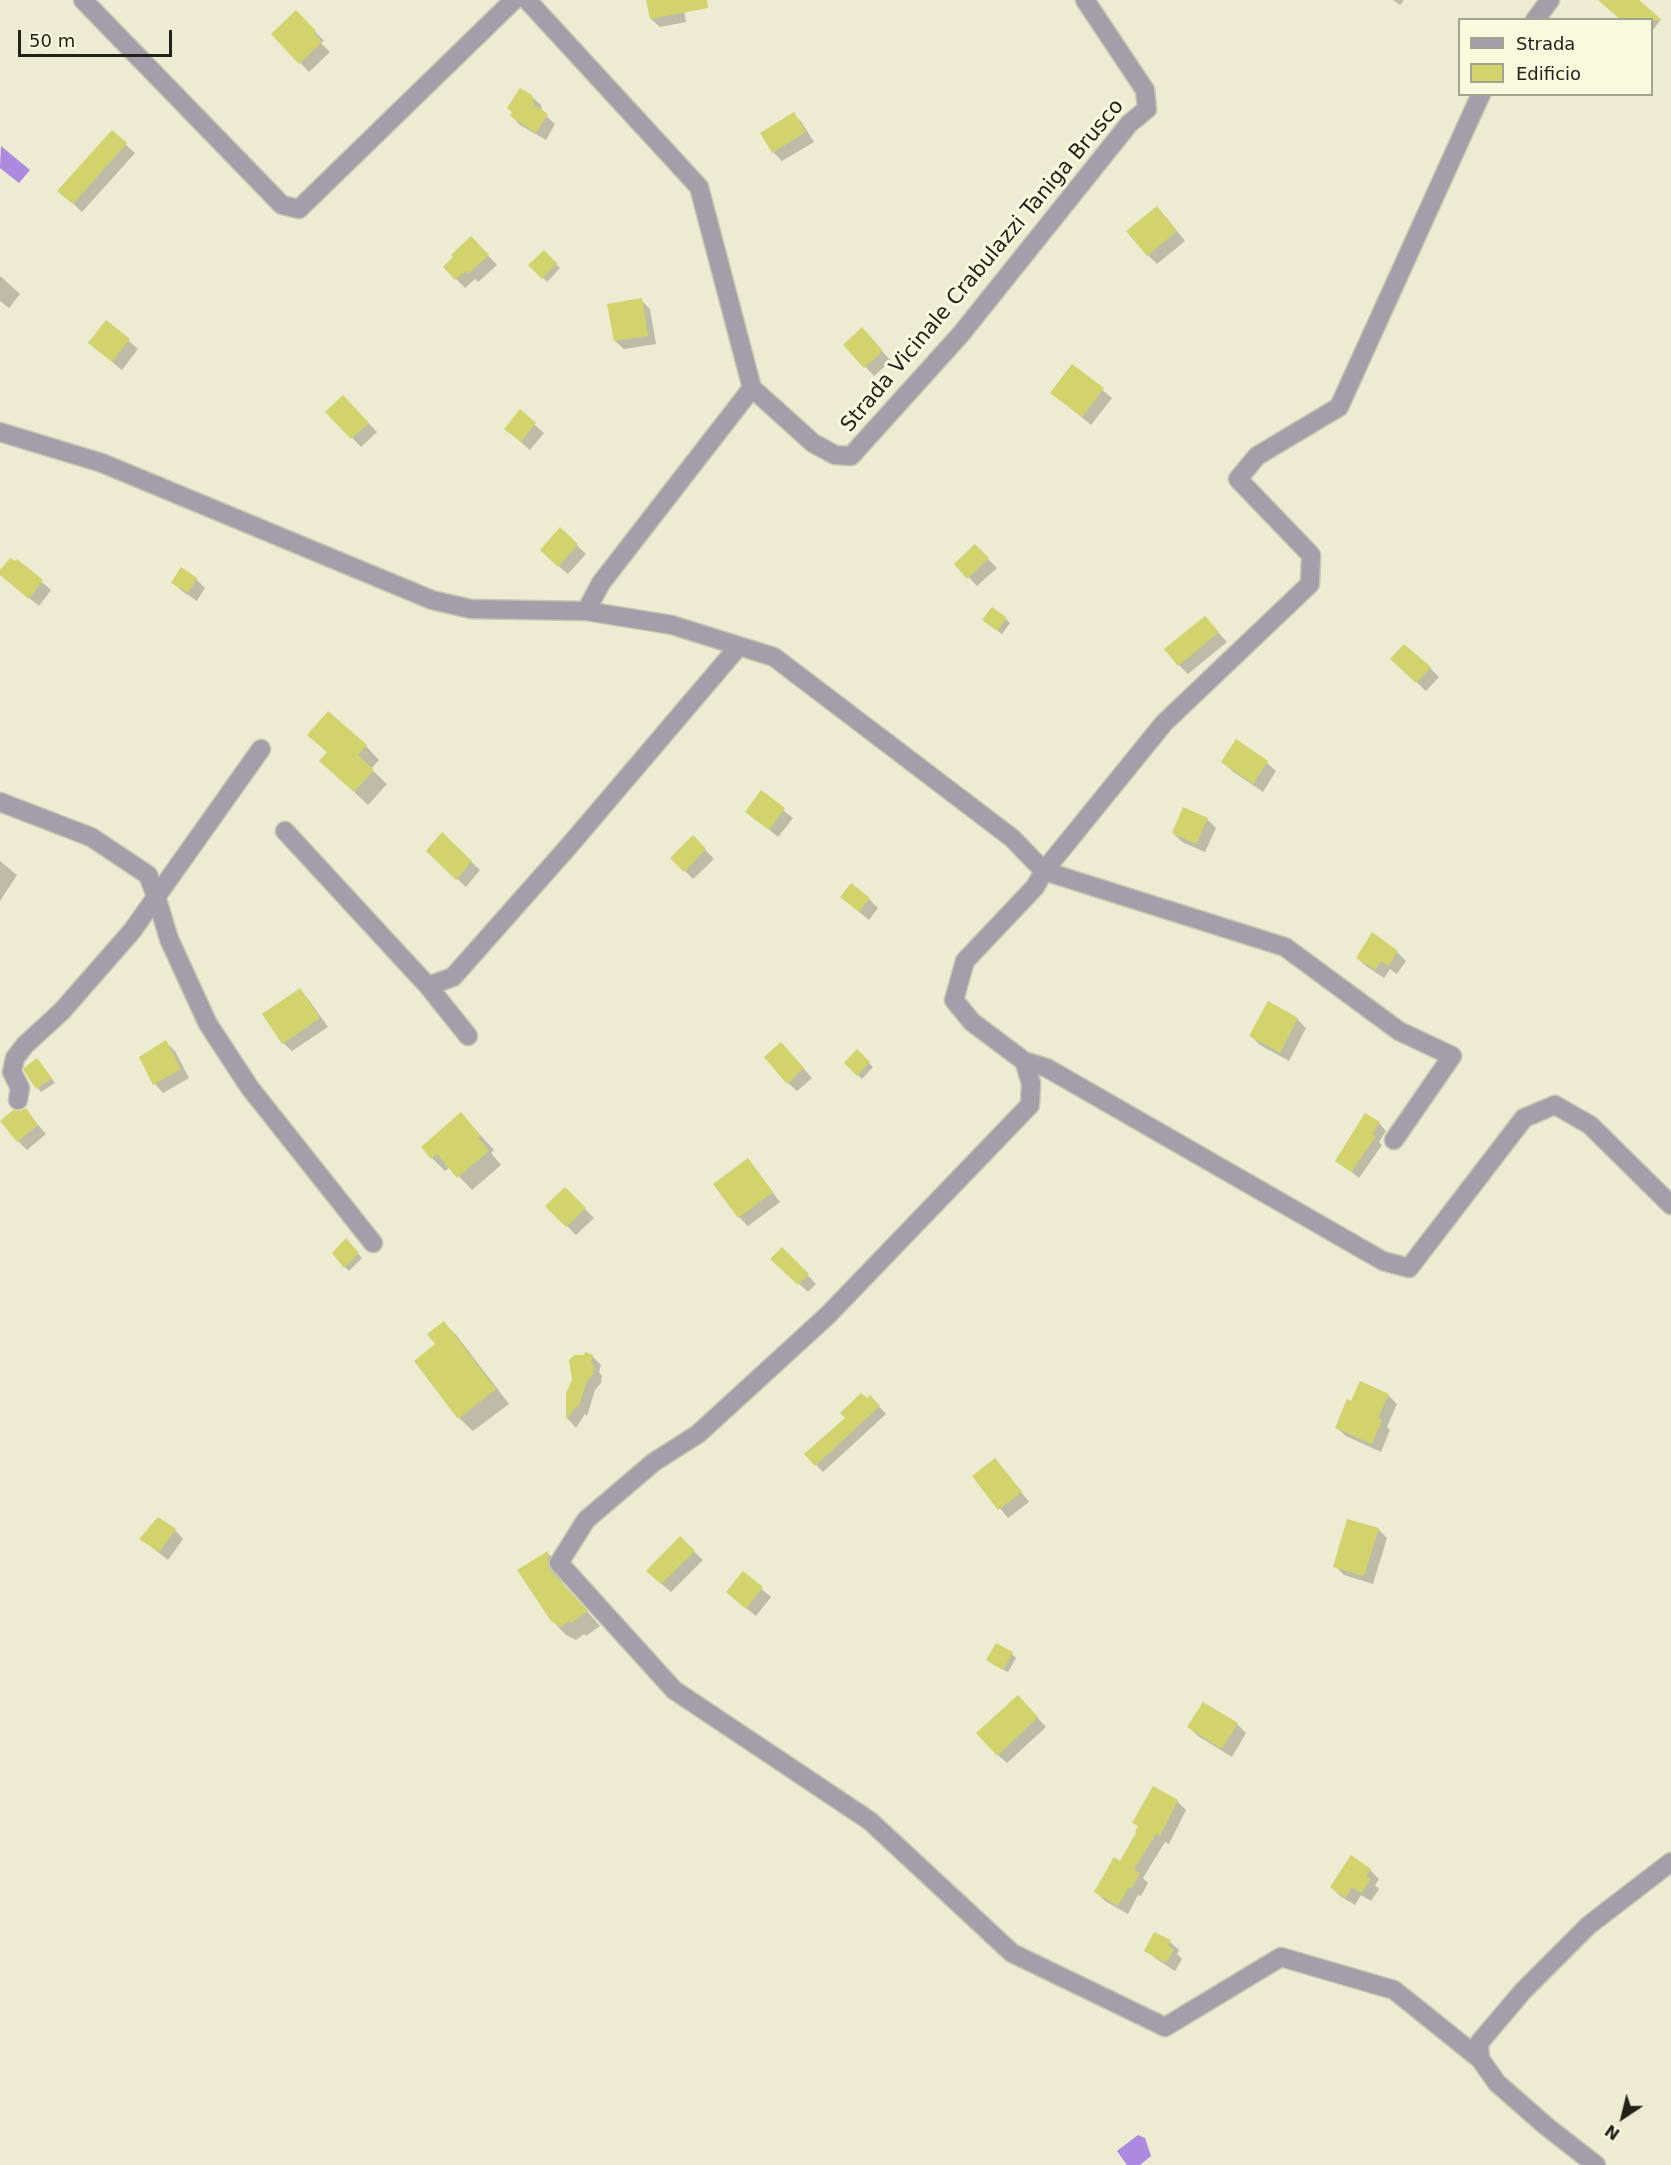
<!DOCTYPE html>
<html>
<head>
<meta charset="utf-8">
<style>
  body { margin:0 }
  #map { position:relative; width:1671px; height:2165px; overflow:hidden; background:#ebecd1; font-family:"DejaVu Sans",sans-serif }
  canvas { display:block }
  .legend { position:absolute; left:1458px; top:18px; width:195px; height:78px; box-sizing:border-box; background:#f8fade; border:2px solid #a2a48f; margin:0; padding:8px 10px; list-style:none; font-size:18px; color:#212218 }
  .legend li { display:flex; align-items:center; gap:12px; height:30px }
  .legend b { width:30px; border:2px solid #a2a48f }
  .north { position:absolute; left:1593px; top:2087px; width:60px; height:60px; -webkit-text-stroke:4px #f8fade; paint-order:stroke; rotate:215deg; font-size:16px; font-weight:700; line-height:24px; text-align:center; color:#212218 }
  .north::after { content:''; display:block; margin:auto; width:21px; height:27px; background:#212218; clip-path:polygon(50% 0,100% 100%,50% 72%,0 100%) }
  .scale { position:absolute; left:18px; top:30px; width:154px; height:27px; box-sizing:border-box; border:3px solid #212218; border-top:0; padding-left:8px; font-size:18px; line-height:21px; white-space:nowrap; color:#212218; -webkit-text-stroke:4px #f8fade; paint-order:stroke }
</style>
</head>
<body>
<div id="map">
<canvas width="1671" height="2165"></canvas>
<ul class="legend">
<li><b style="height:8px;background:#a39faa"></b>Strada</li>
<li><b style="height:16px;background:#d2d36d"></b>Edificio</li>
</ul>
<div class="north">N</div>
<div class="scale">50 m</div>
</div>
<script>
const ctx = document.querySelector('canvas').getContext('2d');
ctx.lineJoin = 'round';
function fill(path, color) {
  ctx.fillStyle = color;
  ctx.fill(path, 'evenodd');
}
function toPath(rows) {
  const path = new Path2D();
  for (const r of rows) {
    path.moveTo(r[0], r[1]);
    for (let i = 2; i < r.length; i += 2) path.lineTo(r[i], r[i + 1]);
  }
  return path;
}
function stroke(path, color, width, dash) {
  ctx.strokeStyle = color;
  ctx.lineWidth = width;
  ctx.lineCap = dash ? 'butt' : 'round';
  ctx.setLineDash(dash || []);
  ctx.stroke(path);
}
function label(font, color, halo, rows, align = 'center') {
  ctx.font = font + ' "DejaVu Sans",sans-serif';
  ctx.lineWidth = 6;
  ctx.setLineDash([]);
  ctx.textBaseline = 'middle';
  ctx.strokeStyle = halo;
  ctx.fillStyle = color;
  for (const [text, x, y, turn = 0] of rows) {
    ctx.save();
    ctx.translate(x, y);
    ctx.rotate((+turn || 0) * Math.PI / 180);
    ctx.textAlign = isNaN(turn) ? turn : align;
    if (halo) ctx.strokeText(text, 0, 0);
    ctx.fillText(text, 0, 0);
    ctx.restore();
  }
}
fill(toPath([
  [1,146,30,170,19,183,0,168],
  [1138,2135,1145,2138,1151,2156,1140,2165,1127,2165,1117,2151]
]), '#ac8adf');
fill(toPath([
  [648,0,679,0,683,4,686,22,660,27,651,19],
  [1393,0,1404,0,1400,5],
  [1616,0,1636,0,1660,21,1652,31,1652,20],
  [296,12,324,41,321,43,330,52,309,72,273,34],
  [531,96,541,105,542,112,555,124,546,140,520,125,512,116],
  [794,114,802,123,814,142,782,161,773,152],
  [112,132,135,153,82,212,68,199],
  [1166,217,1185,241,1157,264,1148,255],
  [471,238,497,265,478,282,475,279,465,288,445,267],
  [544,252,560,268,547,282,531,265],
  [0,276,20,294,9,308,0,301],
  [641,300,650,309,656,344,624,349,615,341],
  [107,322,138,349,122,370,99,351],
  [870,338,891,361,874,376,845,345],
  [1073,366,1112,398,1091,425,1052,393],
  [352,406,377,432,361,447,327,412],
  [520,412,544,433,530,450,506,429],
  [560,529,586,554,568,574,550,559],
  [975,546,997,568,977,586,956,564],
  [17,561,51,590,39,606,0,574],
  [196,579,205,588,197,601,182,591,173,583],
  [1205,618,1227,642,1188,674,1179,665],
  [1006,619,1010,623,1002,634,988,624],
  [1392,659,1430,668,1439,677,1426,691],
  [309,735,366,746,379,760,371,769,387,784,368,805,321,761,328,753],
  [1237,741,1267,763,1276,771,1263,792,1232,771,1223,762],
  [761,793,793,818,778,837,747,811],
  [1207,819,1216,828,1205,852,1182,842,1173,833],
  [442,834,480,870,466,887,428,851],
  [693,837,714,859,693,879,672,858],
  [0,861,17,875,0,901],
  [869,899,878,908,869,920,851,905],
  [1397,952,1406,961,1397,974,1390,969,1384,978,1366,966,1357,958],
  [300,990,308,999,328,1027,292,1051,283,1043],
  [1269,1003,1297,1019,1306,1028,1289,1061,1260,1045,1251,1036],
  [166,1042,175,1051,189,1078,163,1093,155,1084,141,1058],
  [857,1052,873,1067,862,1079,846,1063],
  [790,1053,812,1078,797,1091,788,1083],
  [41,1064,55,1083,41,1092,27,1074],
  [25,1110,46,1134,27,1150,18,1141,22,1112],
  [461,1114,494,1150,491,1153,501,1165,472,1190,450,1167,445,1171,432,1158],
  [1379,1123,1386,1131,1379,1142,1382,1145,1359,1178,1337,1160],
  [748,1160,780,1202,748,1226,739,1217],
  [565,1189,594,1218,576,1235,547,1206],
  [346,1240,362,1258,349,1271,345,1267],
  [782,1249,816,1284,808,1292,772,1259],
  [444,1323,457,1336,509,1404,473,1431,459,1418,437,1344],
  [592,1356,601,1365,599,1372,602,1376,601,1383,595,1390,587,1416,585,1414,576,1428,568,1419,568,1393],
  [1388,1395,1397,1404,1387,1427,1390,1430,1381,1452,1346,1436,1337,1428],
  [870,1397,886,1414,823,1472,806,1454],
  [995,1460,1029,1502,1008,1518,974,1476],
  [1378,1529,1387,1538,1373,1584,1344,1575,1335,1566],
  [175,1530,183,1539,168,1560,141,1539],
  [680,1538,703,1560,671,1592,657,1580],
  [547,1553,561,1566,561,1580,564,1585,600,1626,586,1636,584,1634,576,1640,566,1635,552,1620,519,1570],
  [743,1573,771,1597,756,1616,736,1600],
  [1012,1654,1016,1658,1008,1672,992,1664],
  [1026,1705,1046,1727,1007,1763,998,1755],
  [1237,1724,1246,1733,1232,1757,1198,1736,1189,1727],
  [1177,1801,1186,1810,1169,1844,1165,1842,1143,1878,1148,1883,1141,1896,1138,1895,1128,1914,1105,1901,1096,1892,1121,1863,1139,1828,1134,1822],
  [1370,1870,1379,1879,1375,1885,1379,1889,1371,1901,1361,1895,1355,1905,1340,1896,1331,1887],
  [1155,1934,1170,1942,1179,1950,1177,1954,1182,1959,1175,1971,1155,1958,1146,1949]
]), '#0003');
fill(toPath([
  [646,0,707,0,708,8,650,19],
  [1598,0,1639,0,1662,20,1621,20],
  [296,10,316,31,314,33,322,42,299,64,271,34],
  [520,88,532,95,534,105,548,114,536,133,510,116,512,112,507,108],
  [794,112,806,132,772,153,760,133],
  [112,130,127,143,73,204,57,191],
  [1157,206,1177,231,1147,256,1126,231],
  [471,236,489,255,468,274,466,271,455,280,443,267,453,257,451,255],
  [544,250,557,263,542,279,528,265],
  [642,298,648,336,614,341,607,304],
  [106,320,130,339,112,362,88,343],
  [862,327,883,351,864,368,843,345],
  [1072,364,1104,388,1082,417,1050,393],
  [343,395,369,423,351,439,325,412],
  [520,409,536,423,521,442,504,429],
  [560,527,578,544,558,567,540,550],
  [975,544,989,558,967,579,954,564],
  [10,558,15,561,17,559,43,580,29,599,0,575,0,570],
  [181,567,197,578,188,593,171,583],
  [992,607,1007,618,997,631,982,620],
  [1205,616,1219,632,1178,666,1164,649],
  [1404,644,1431,667,1416,683,1390,659],
  [328,711,367,745,358,755,374,770,354,792,319,761,327,752,307,735],
  [1236,739,1268,761,1253,784,1221,762],
  [761,790,785,808,769,830,745,812],
  [1183,807,1208,818,1196,844,1172,833],
  [442,832,472,861,456,880,426,851],
  [693,835,706,849,684,872,670,858],
  [851,883,870,898,859,912,840,897],
  [1372,932,1398,951,1388,966,1381,961,1375,970,1356,958],
  [300,988,320,1018,282,1044,262,1014],
  [1268,1001,1298,1018,1280,1053,1249,1036],
  [166,1040,181,1069,153,1085,139,1057],
  [781,1042,804,1068,787,1084,764,1057],
  [857,1049,870,1062,857,1076,844,1063],
  [37,1058,52,1078,36,1089,24,1071,24,1068],
  [26,1108,38,1125,17,1142,0,1121,13,1110,21,1111],
  [461,1112,481,1136,478,1138,489,1151,457,1178,437,1154,431,1159,421,1147],
  [1365,1113,1380,1122,1372,1134,1376,1136,1351,1172,1335,1161],
  [748,1158,773,1192,738,1218,713,1184],
  [565,1187,586,1208,566,1227,545,1206],
  [346,1238,359,1253,344,1268,332,1253],
  [782,1247,809,1274,798,1285,770,1259],
  [444,1321,496,1389,458,1419,414,1361,435,1344,427,1334],
  [585,1352,593,1355,591,1362,594,1366,593,1374,587,1381,578,1409,577,1405,566,1420,566,1393,572,1380,569,1360,574,1355,584,1355],
  [1360,1381,1389,1394,1378,1418,1382,1420,1372,1444,1335,1428,1347,1399,1351,1401],
  [861,1393,867,1398,870,1395,880,1406,815,1466,804,1454,845,1418,840,1413],
  [995,1458,1022,1492,998,1510,972,1476],
  [158,1517,176,1529,159,1552,139,1539],
  [1347,1519,1379,1528,1364,1576,1333,1567],
  [680,1536,695,1551,661,1584,646,1571],
  [548,1551,548,1565,550,1570,588,1611,571,1623,569,1621,561,1627,551,1621,517,1570],
  [743,1571,763,1587,746,1609,726,1592],
  [996,1643,1013,1652,1003,1670,986,1660],
  [1018,1695,1038,1717,997,1756,976,1733],
  [1203,1702,1238,1723,1222,1749,1187,1727],
  [1153,1786,1178,1800,1160,1836,1156,1834,1134,1869,1140,1873,1132,1888,1129,1887,1118,1906,1094,1892,1114,1857,1120,1861,1136,1833,1135,1832,1138,1826,1132,1823],
  [1351,1855,1371,1869,1366,1876,1371,1879,1361,1893,1352,1887,1345,1898,1330,1887],
  [1154,1932,1171,1940,1168,1946,1174,1949,1166,1963,1144,1951]
]), '#d2d36d');
const street = toPath([
  [83,0,282,205,299,209,514,0],
  [527,0,699,187,752,388,601,583,586,611],
  [1535,20,1550,0],
  [752,388,813,443,835,455,851,456,961,334,1129,124,1147,109,1145,90,1085,0],
  [0,432,102,463,432,600,471,609,586,611,672,625,774,657,1012,838,1044,871,1035,887,965,961,954,1000,972,1022,1024,1061,1031,1083,1030,1105,828,1315,698,1434,654,1462,586,1520,559,1563,674,1690,870,1821,1012,1953,1165,2027,1281,1957,1394,1990,1480,2059],
  [0,802,91,837,148,875,156,896,169,939,208,1024,250,1088,373,1243],
  [285,831,428,986,468,1036],
  [428,986,453,977,569,846,739,646],
  [1024,1061,1047,1068,1383,1261,1409,1268,1524,1118,1555,1105,1590,1125,1671,1205],
  [18,1100,20,1088,12,1072,15,1058,25,1045,62,1011,132,931,261,749],
  [1394,1140,1452,1056,1399,1031,1285,947,1044,871,1164,723,1310,584,1311,555,1238,479,1257,456,1339,407,1481,94],
  [1596,2165,1546,2126,1497,2083,1480,2059,1479,2043,1523,1991,1589,1925,1671,1862]
]);
stroke(street, '#c7c8b0', 21);
stroke(street, '#a39faa', 18);
label('21px', '#212218', '#f8fade', [
  ["Strada Vicinale Crabulazzi Taniga Brusco",983,266,-50]
]);
</script>
</body>
</html>
